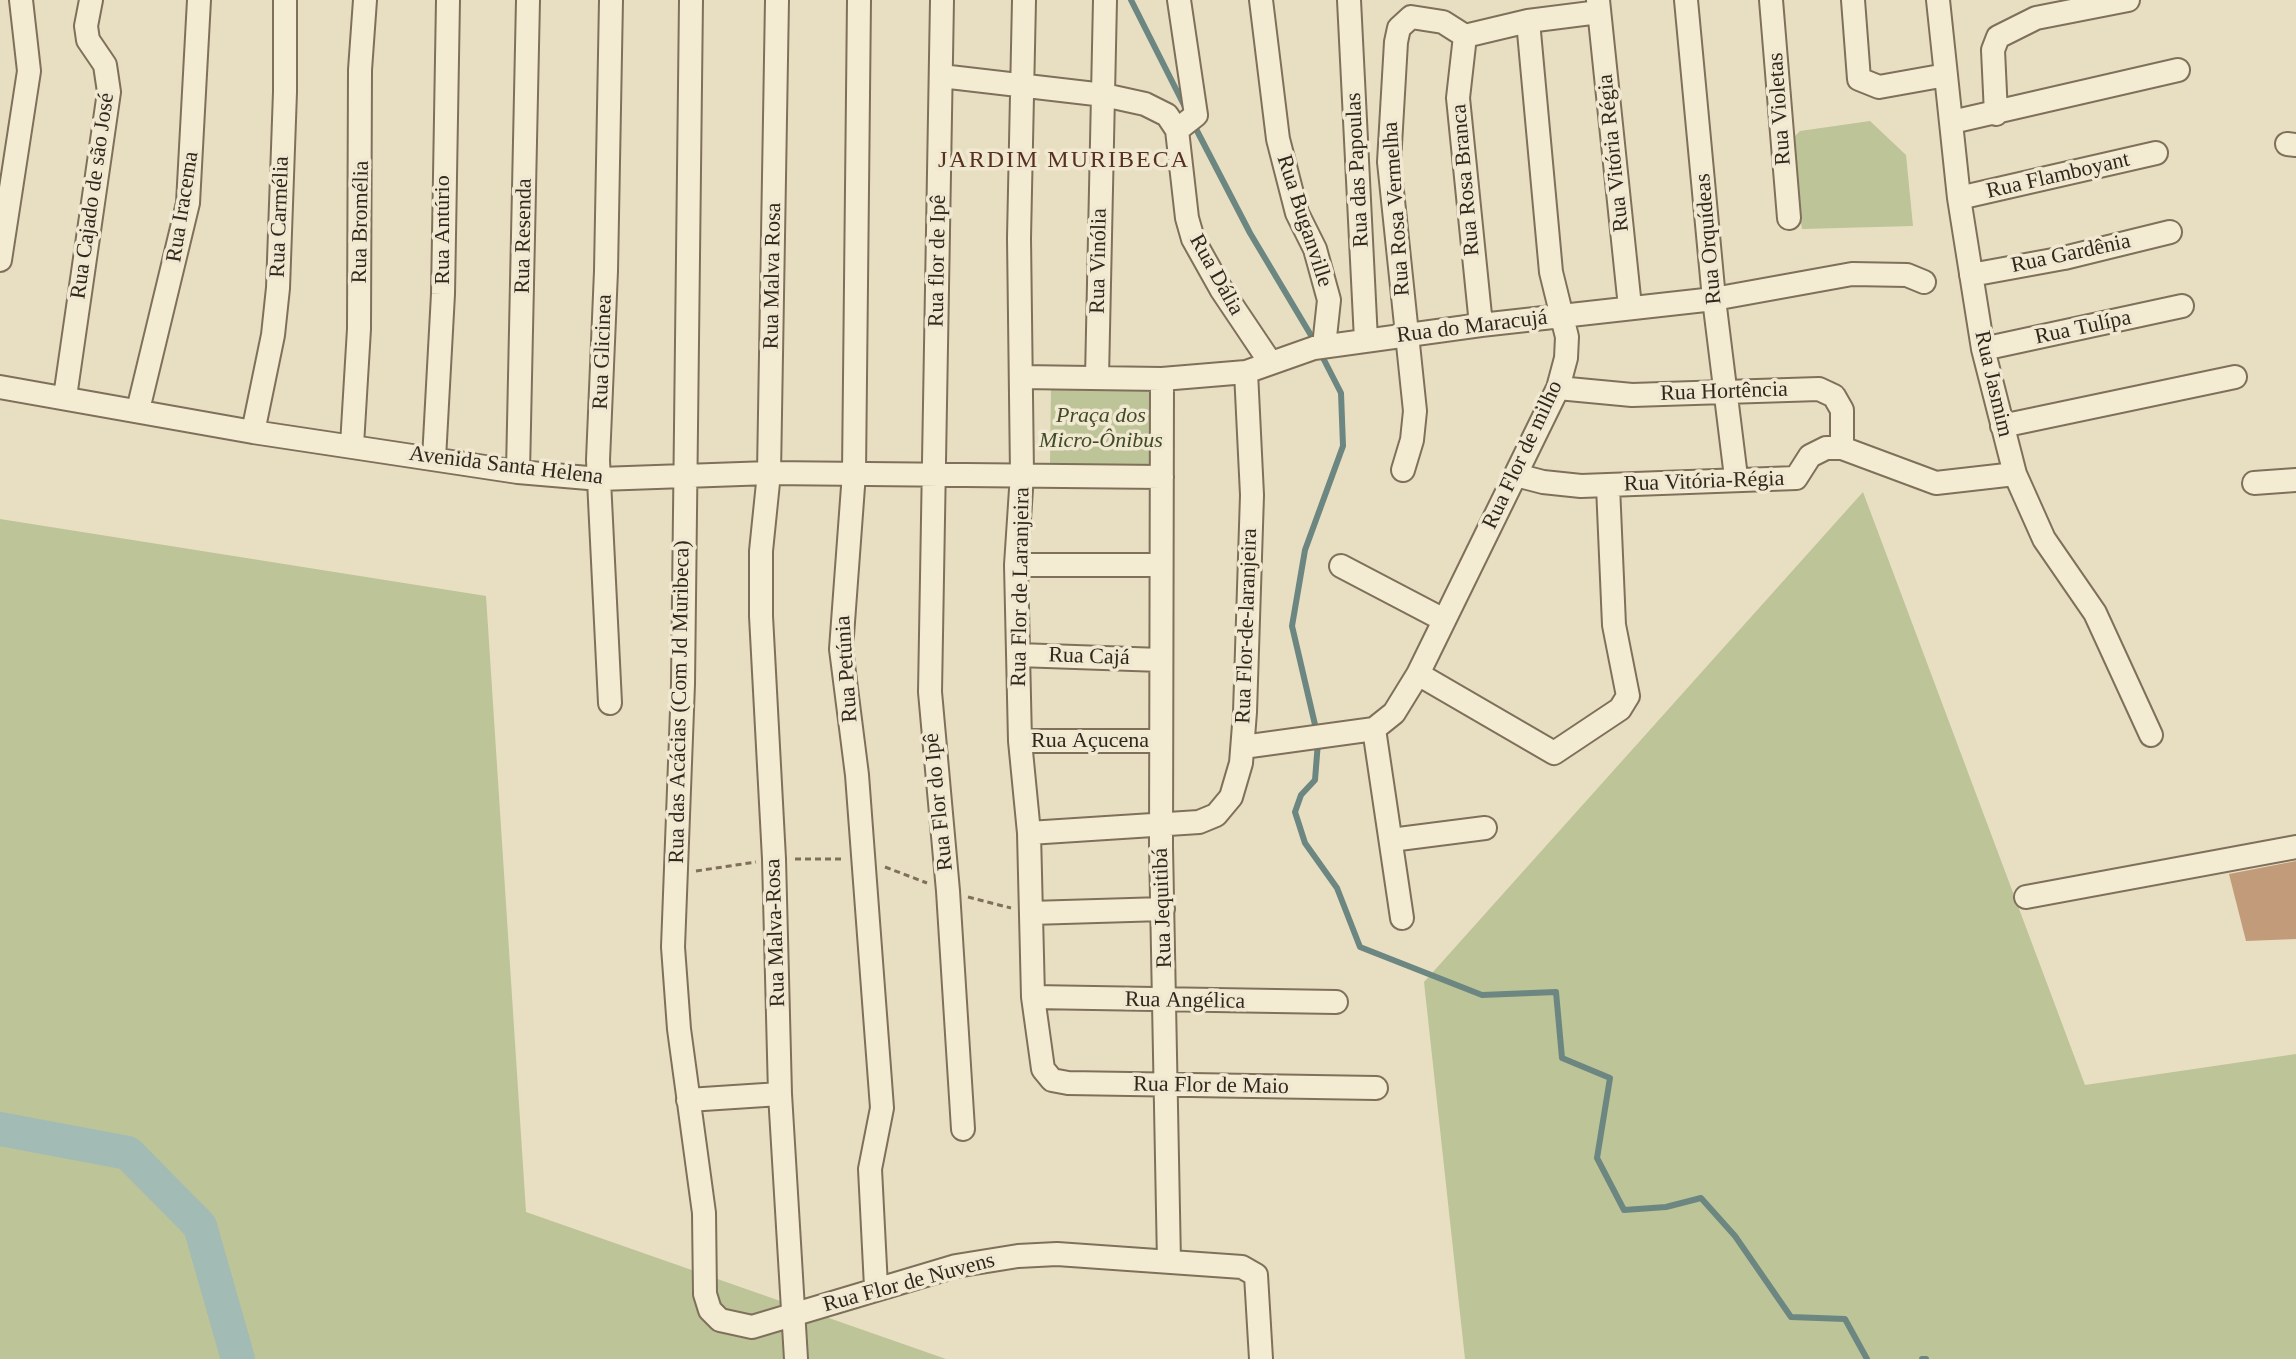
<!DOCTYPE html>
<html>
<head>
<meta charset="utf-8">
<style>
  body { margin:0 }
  canvas { display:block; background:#e8dec1 }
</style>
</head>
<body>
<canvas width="2296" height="1359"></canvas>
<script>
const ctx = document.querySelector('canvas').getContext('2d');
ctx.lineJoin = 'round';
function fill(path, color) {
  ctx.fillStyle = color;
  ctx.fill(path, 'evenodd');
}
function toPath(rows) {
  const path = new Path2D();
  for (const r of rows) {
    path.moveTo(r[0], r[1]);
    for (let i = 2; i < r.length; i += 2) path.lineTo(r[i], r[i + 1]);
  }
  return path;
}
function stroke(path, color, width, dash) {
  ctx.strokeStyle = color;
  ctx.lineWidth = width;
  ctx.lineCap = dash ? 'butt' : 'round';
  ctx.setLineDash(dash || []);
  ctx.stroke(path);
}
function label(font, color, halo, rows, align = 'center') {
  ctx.font = font + ' Georgia,serif';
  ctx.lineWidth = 7;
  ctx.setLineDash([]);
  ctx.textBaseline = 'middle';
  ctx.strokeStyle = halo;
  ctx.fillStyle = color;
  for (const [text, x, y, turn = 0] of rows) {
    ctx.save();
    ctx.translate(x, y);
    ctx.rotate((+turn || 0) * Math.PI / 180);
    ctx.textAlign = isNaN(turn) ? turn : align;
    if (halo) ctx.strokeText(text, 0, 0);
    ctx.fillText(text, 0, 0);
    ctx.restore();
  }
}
fill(toPath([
  [1870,121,1906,155,1913,226,1802,229,1790,141,1800,131],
  [1051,388,1151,391,1151,468,1050,466],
  [1863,492,2085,1085,2296,1054,2296,1359,1465,1359,1424,982],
  [0,519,486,596,526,1212,946,1359,0,1359]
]), '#bdc497');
stroke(toPath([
  [1131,0,1187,111],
  [1194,125,1250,233,1315,342],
  [1316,729,1292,626,1305,550,1343,446,1341,393,1320,352],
  [1318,742,1315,780,1301,795,1295,812,1305,843,1337,888,1360,947,1482,995,1556,992,1562,1058,1610,1078,1597,1158,1624,1210,1666,1207,1701,1198,1735,1236,1791,1317,1845,1319,1867,1359],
  [1922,1359,1926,1359]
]), '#6c8781', 6);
stroke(toPath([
  [0,1129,128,1153,200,1226,238,1359]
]), '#a3bbb5', 34);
fill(toPath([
  [2296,861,2296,939,2246,941,2229,874]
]), '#c29b7b');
const minor = toPath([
  [691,0,683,684,673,947,679,1029,704,1213,705,1294,710,1310,720,1320,752,1327,956,1266,1018,1256,1057,1254,1242,1267,1256,1275,1261,1359],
  [777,0,769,473,761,551,761,616,774,859,780,1094,796,1359],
  [859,0,854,473,841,649,857,775,882,1108,870,1169,876,1287],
  [942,0,930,692,948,891,963,1129],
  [1024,0,1019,238,1022,474,1016,565,1020,741,1029,833,1033,997,1043,1069,1052,1080,1068,1083,1376,1088],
  [1261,0,1278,139,1297,213,1315,249,1329,300,1324,346],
  [1349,0,1366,340],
  [1598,0,1630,307],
  [1686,0,1714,299,1736,477],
  [1771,0,1789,218],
  [1853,0,1859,79,1879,87,1946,75],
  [1938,0,1959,198,1983,349,2015,474,2044,539,2095,613,2151,735],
  [1465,36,1458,98,1481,325],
  [1465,36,1528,21,1599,12],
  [941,76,1104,95,1145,104,1167,115,1177,130,1187,218,1193,239,1221,289,1270,362],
  [1996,114,1993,50,1998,37,2036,18,2128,0],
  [1952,122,2178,70],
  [1177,130,1196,115,1179,0],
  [2287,144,2296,145],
  [1959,198,2156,153],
  [0,260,29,71,21,0],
  [1971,275,2064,258,2170,232],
  [1983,349,2182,306],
  [1021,377,1162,379,1246,372,1314,348,1481,325,1714,299,1852,274,1907,275,1924,282],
  [1097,378,1105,0],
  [1162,379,1161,847,1169,1262],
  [0,387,253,432,518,472,600,479,769,473,1162,477],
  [1558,388,1632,395,1819,389,1834,396,1842,410,1842,448],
  [65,397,109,92,105,65,88,40,86,26,91,0],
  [138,410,188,203,199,0],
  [2002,426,2235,377],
  [253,432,273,335,278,288,285,92,285,0],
  [352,445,359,329,360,70,365,0],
  [434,459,443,294,448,0],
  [1403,470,1412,440,1415,411,1389,162,1396,42,1399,28,1411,17,1443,22,1465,36],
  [518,472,528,0],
  [1516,475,1543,482,1581,486,1796,478,1810,456,1826,448,1842,448,1936,483,2015,474],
  [2254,483,2296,480],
  [1016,565,1160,565],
  [1341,566,1444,620],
  [1018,655,1161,660],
  [1418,674,1554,753,1620,709,1628,696,1614,625,1608,486],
  [610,703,598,460,606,271,611,0],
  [1374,729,1402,918],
  [1020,741,1160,741],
  [1243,747,1374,729,1394,713,1418,674,1558,388,1566,358,1567,337,1551,272,1528,21],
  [1029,833,1199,822,1216,815,1231,797,1241,763,1245,712,1252,495,1246,372],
  [1391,840,1485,828],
  [2026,897,2296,847],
  [1031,913,1163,909],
  [1033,997,1336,1002],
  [688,1100,780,1094]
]);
stroke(minor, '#7f705b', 26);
stroke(toPath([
  [795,859,843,859],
  [885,867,927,883],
  [696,871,756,862],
  [968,897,1011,908]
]), '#7f705b', 3, [6, 4]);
stroke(minor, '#f4ebd3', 22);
label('22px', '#31271d', '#f0e8d0', [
  ["Rua Violetas",1780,109,-94],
  ["Rua Vitória Régia",1614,153,-96],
  ["Rua das Papoulas",1358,170,-93],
  ["Rua Flamboyant",2058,176,-13],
  ["Rua Rosa Branca",1466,180,-95],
  ["Rua Cajado de são José",93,196,-82],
  ["Rua Iracema",183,207,-81],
  ["Rua Rosa Vermelha",1397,209,-94],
  ["Rua Carmélia",280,217,-88],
  ["Rua Buganville",1304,221,72],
  ["Rua Bromélia",361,222,-89],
  ["Rua Antúrio",443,230,-90],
  ["Rua Resenda",524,236,-89],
  ["Rua Orquídeas",1709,239,-95],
  ["Rua Gardênia",2071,254,-12],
  ["Rua flor de Ipê",938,261,-89],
  ["Rua Vinólia",1099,261,-89],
  ["Rua Dália",1216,275,61],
  ["Rua Malva Rosa",773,276,-89],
  ["Rua do Maracujá",1472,327,-7],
  ["Rua Tulípa",2083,328,-12],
  ["Rua Glicinea",603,352,-88],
  ["Rua Jasmim",1993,384,77],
  ["Rua Hortência",1724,392,-2],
  ["Rua Flor de milho",1523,455,-65],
  ["Avenida Santa Helena",506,466,7],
  ["Rua Vitória-Régia",1704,482,-2],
  ["Rua Flor de Laranjeira",1021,587,-89],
  ["Rua Flor-de-laranjeira",1247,626,-88],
  ["Rua Cajá",1089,657,2],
  ["Rua Petúnia",847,669,-94],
  ["Rua das Acácias (Com Jd Muribeca)",680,702,-89],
  ["Rua Açucena",1090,741],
  ["Rua Flor do Ipê",939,802,-96],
  ["Rua Jequitibá",1163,908,-92],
  ["Rua Malva-Rosa",776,933,-92],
  ["Rua Angélica",1185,1001,1],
  ["Rua Flor de Maio",1211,1086,1],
  ["Rua Flor de Nuvens",909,1283,-15]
]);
label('italic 22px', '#404b26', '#f0e8d0', [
  ["Praça dos",1101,416],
  ["Micro-Ônibus",1101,441]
]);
ctx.letterSpacing = '2px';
label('24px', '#583022', '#f0e8d0', [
  ["JARDIM MURIBECA",1064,161]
]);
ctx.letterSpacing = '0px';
</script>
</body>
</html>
